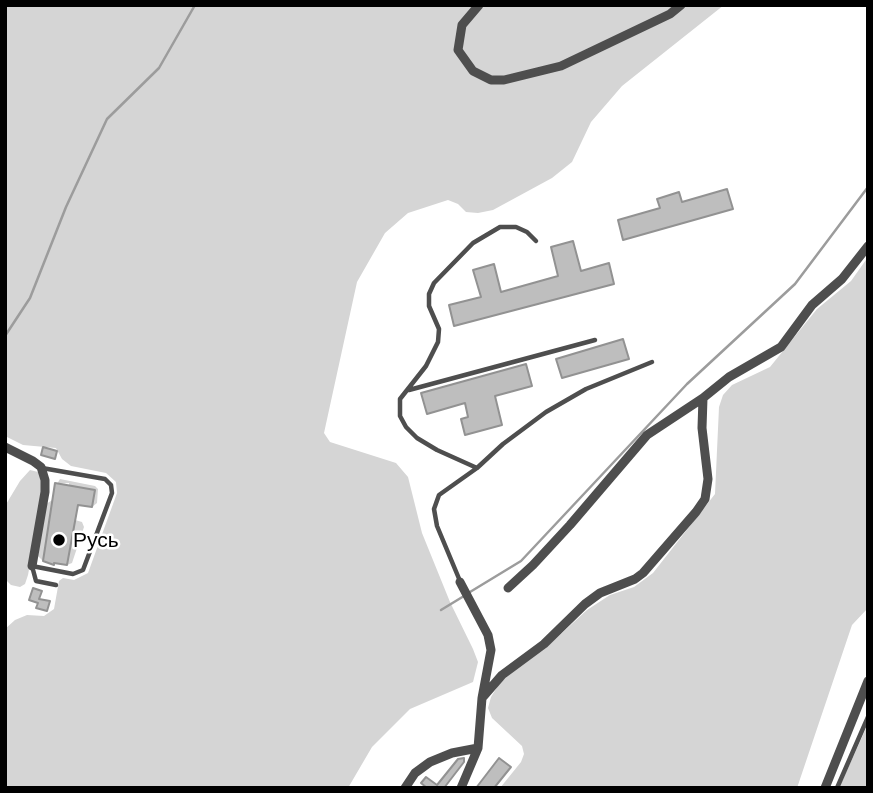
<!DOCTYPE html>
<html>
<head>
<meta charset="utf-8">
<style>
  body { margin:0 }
  #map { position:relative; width:873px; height:793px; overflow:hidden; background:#fff; font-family:Barlow,sans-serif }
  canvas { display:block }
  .frame { position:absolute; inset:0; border:7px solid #000; pointer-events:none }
</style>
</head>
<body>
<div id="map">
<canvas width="873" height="793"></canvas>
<div class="frame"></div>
</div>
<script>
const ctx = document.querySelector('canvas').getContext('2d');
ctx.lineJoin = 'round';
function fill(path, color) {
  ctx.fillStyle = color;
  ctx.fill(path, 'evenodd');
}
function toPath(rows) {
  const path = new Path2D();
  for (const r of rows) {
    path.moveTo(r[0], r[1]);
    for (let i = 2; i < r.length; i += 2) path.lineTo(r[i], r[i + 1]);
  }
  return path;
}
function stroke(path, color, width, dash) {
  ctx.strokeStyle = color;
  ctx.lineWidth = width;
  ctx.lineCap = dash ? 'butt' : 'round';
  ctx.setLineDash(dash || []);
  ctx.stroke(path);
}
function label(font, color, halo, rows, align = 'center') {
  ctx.font = font + ' Barlow,sans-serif';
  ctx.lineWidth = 5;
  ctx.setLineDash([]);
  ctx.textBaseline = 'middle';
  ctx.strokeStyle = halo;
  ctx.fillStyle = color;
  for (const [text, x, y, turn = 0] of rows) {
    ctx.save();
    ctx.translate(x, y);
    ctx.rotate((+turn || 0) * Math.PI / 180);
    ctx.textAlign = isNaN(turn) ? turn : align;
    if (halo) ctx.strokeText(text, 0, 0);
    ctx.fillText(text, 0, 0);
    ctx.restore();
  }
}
fill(toPath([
  [5,5,724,5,622,86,591,122,572,162,552,178,493,210,478,213,466,212,458,204,448,200,408,213,385,233,357,282,324,433,330,442,396,463,408,477,422,533,450,602,473,649,478,662,473,682,410,709,372,747,348,788,5,788,5,629,15,620,27,615,44,616,54,609,59,581,63,578,74,580,88,573,117,493,116,482,106,473,71,466,62,459,56,448,23,445,5,436],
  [868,257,868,608,852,625,797,788,500,788,521,762,524,754,522,746,492,718,488,708,491,697,499,684,521,664,549,645,587,610,610,595,634,587,653,573,715,494,719,407,723,395,732,385,770,367,817,309,851,281],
  [30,470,38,472,41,475,43,494,28,575,25,584,20,587,11,585,5,579,5,506,20,481],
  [60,479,95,486,98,489,97,503,92,507,95,491,69,486,69,483,57,484],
  [54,499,43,561,37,555,46,504],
  [75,520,82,522,84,527,72,563,67,565],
  [868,724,868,788,839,788]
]), '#d5d5d5');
stroke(toPath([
  [5,336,30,298,66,207,107,119,159,68,195,5],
  [470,592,521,561,687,384,795,284,868,187],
  [441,610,464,596]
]), '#9c9c9c', 2.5);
const building = toPath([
  [727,189,733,209,623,240,618,220,660,208,657,199,679,192,682,202,727,189],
  [573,241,581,271,609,263,614,284,454,326,449,305,481,297,473,270,494,264,501,292,558,276,551,247,573,241],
  [623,339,629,359,562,378,556,359,623,339],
  [526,364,532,386,495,396,502,425,465,435,461,419,468,417,465,403,427,414,421,393,526,364],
  [43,447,57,451,55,459,41,455,43,447],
  [55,483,95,490,92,507,78,505,67,565,54,563,54,565,43,561,55,483],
  [33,588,42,591,39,599,50,601,47,611,36,608,38,603,29,600,33,588],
  [464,758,464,762,444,788,427,788,421,783,426,777,437,785,458,759,464,758],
  [499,758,511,767,494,788,476,788,499,758]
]);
fill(building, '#bebebe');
stroke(building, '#929292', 2);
stroke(toPath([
  [409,390,595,340],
  [42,468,105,479,111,485,112,493,83,570,73,574,32,566,36,581,56,585],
  [477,468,437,450,417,438,406,427,400,416,400,399,426,366,438,342,439,329,429,306,429,294,434,283,473,243,500,227,516,227,527,232,536,241],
  [460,581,437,526,434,509,439,495,477,468,503,444,546,412,586,389,652,362],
  [837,788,868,717]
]), '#4e4e4e', 4.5);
stroke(toPath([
  [479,5,462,25,458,50,473,71,491,80,504,80,561,66,670,14,681,5],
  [5,447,33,461,41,467,45,480,45,492,32,566],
  [508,588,533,565,570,525,647,435,703,398,729,377,781,347,812,305,842,279,868,246],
  [482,698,502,675,544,644,585,604,600,593,635,579,643,573,696,512,705,499,708,479,702,428,703,398],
  [405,788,415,773,430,762,452,753,478,748,482,698,491,650,488,635,460,582],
  [461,788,478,748],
  [825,788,868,681]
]), '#4e4e4e', 9);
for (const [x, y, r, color] of [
  [59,540,7,"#000"]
]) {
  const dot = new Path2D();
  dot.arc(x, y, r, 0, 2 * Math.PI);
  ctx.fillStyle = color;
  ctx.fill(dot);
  stroke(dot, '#fff', 2.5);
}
label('21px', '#000', '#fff', [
  ["Русь",73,540]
], 'left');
</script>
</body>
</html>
